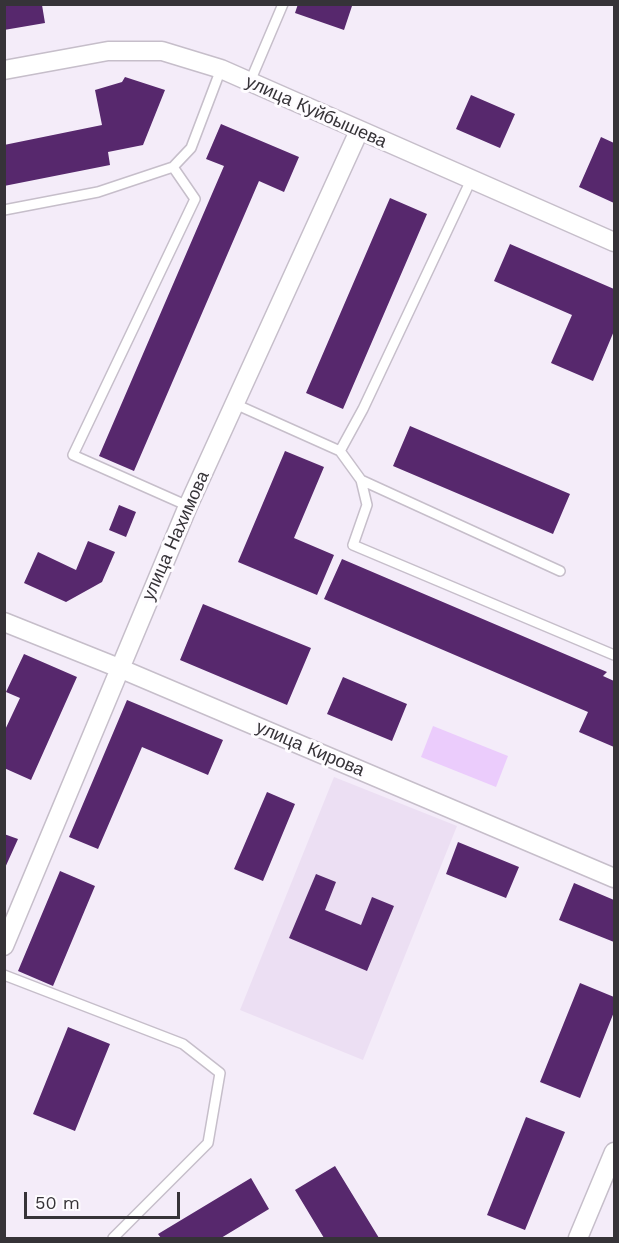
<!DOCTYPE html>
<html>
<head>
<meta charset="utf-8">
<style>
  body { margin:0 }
  #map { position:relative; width:619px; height:1243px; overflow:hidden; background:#f4ecf9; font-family:"Work Sans",sans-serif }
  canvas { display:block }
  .frame { position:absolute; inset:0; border:6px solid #363338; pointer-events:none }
  .scale { position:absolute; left:24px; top:1192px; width:156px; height:27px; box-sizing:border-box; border:3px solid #363338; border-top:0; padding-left:8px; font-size:18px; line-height:21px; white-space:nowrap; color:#363338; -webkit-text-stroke:4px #fefcff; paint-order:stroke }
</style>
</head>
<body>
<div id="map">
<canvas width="619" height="1243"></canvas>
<div class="frame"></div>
<div class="scale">50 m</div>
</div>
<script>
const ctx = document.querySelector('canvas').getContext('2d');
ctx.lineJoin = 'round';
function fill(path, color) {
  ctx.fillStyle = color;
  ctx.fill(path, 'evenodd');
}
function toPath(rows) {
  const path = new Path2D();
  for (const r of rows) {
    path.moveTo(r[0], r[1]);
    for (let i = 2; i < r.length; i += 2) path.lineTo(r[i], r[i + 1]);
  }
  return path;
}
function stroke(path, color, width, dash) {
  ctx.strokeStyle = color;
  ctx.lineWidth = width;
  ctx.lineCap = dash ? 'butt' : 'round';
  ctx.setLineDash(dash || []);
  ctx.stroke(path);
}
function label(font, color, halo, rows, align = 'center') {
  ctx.font = font + ' "Work Sans",sans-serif';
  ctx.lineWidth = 6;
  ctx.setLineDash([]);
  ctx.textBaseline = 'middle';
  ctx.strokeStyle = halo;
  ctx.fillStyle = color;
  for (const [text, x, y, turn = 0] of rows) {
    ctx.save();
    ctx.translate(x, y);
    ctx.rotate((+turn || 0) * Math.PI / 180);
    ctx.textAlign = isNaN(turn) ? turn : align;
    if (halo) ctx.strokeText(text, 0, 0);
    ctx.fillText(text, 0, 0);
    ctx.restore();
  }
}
fill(toPath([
  [334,777,457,826,363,1060,240,1010]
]), '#ecdff3');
fill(toPath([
  [433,726,508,756,496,787,421,757]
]), '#ebccfc');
fill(toPath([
  [298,4,348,4,352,6,344,30,295,13],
  [4,5,42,5,45,23,4,30],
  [125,77,165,90,143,145,108,152,110,165,4,186,4,145,102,125,95,90,122,82],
  [471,95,515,114,500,148,456,129],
  [221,124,299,157,284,192,259,181,134,471,99,456,224,166,206,159],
  [601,137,614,143,614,203,579,187],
  [390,198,427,214,343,409,306,393],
  [510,244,614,289,614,331,593,381,551,363,572,315,494,281],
  [410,426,570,494,553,534,393,466],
  [285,451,324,467,294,538,334,555,317,595,238,562],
  [119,505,136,512,126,537,109,530],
  [88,541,115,552,102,582,66,602,24,583,38,552,76,570],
  [342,559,607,672,603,676,614,681,614,747,579,732,588,712,324,599],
  [203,604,311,648,287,705,180,660],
  [24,654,77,677,31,780,4,768,4,732,20,698,6,692],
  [343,677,407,704,392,741,327,714],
  [127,700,223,740,208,775,142,747,98,849,69,837],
  [267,792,295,804,263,881,234,869],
  [4,834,18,839,4,870],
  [458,842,519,867,506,898,446,874],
  [60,871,95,886,53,986,18,971],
  [316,874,336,882,325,910,361,925,372,897,394,906,367,971,289,938],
  [574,883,614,900,614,942,559,920],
  [580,983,614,997,614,1012,580,1098,540,1082],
  [68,1027,110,1044,75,1131,33,1114],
  [526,1117,565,1132,525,1230,487,1215],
  [335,1166,379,1238,324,1238,295,1190],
  [251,1178,269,1209,221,1238,161,1238,158,1234]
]), '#57286d');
const lane = toPath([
  [249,84,283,4],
  [173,167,195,199,73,455,188,506],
  [4,210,98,192,173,167,191,148,221,69],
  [235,404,340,451,363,409,471,180],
  [340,451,361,480,367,505,353,545,614,655],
  [361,480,560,571],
  [4,975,183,1044,220,1073,208,1143,113,1238]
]);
const street = toPath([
  [4,70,108,51,162,51,221,69,614,242],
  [4,622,119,668,614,878],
  [4,946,188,506,359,131],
  [578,1238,614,1152]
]);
stroke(lane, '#c6beca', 12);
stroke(street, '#c6beca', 21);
stroke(lane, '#fff', 9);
stroke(street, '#fff', 18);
label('18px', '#363338', '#fefcff', [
  ["улица Куйбышева",316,112,24],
  ["улица Нахимова",176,536,-66],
  ["улица Кирова",310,749,23]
]);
</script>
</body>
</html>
